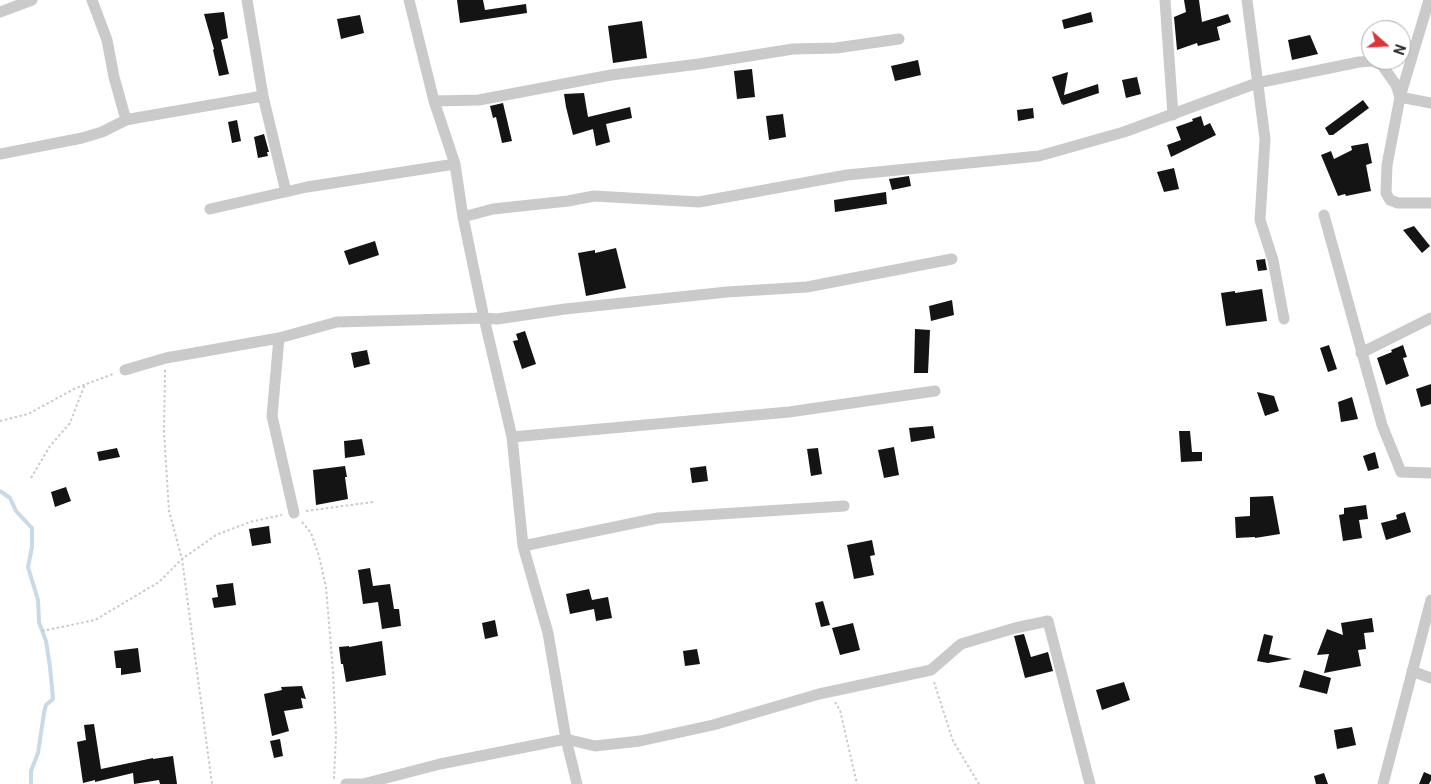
<!DOCTYPE html>
<style>
body{margin:0}
#map{position:relative;width:1431px;height:784px;overflow:hidden;background:#fff;font-family:Roboto,sans-serif}
canvas{display:block}
.north{position:absolute;left:1361px;top:20px;width:50px;height:50px;box-sizing:border-box;background:#fff;border:1px solid #ababab;border-radius:50%;rotate:109deg;font-size:14px;font-weight:700;line-height:20px;text-align:center;color:#2d2d2d}
.north::after{content:'';display:block;margin:auto;width:18px;height:22px;background:#de3437;clip-path:polygon(50% 0,100% 100%,50% 72%,0 100%)}
</style>
<div id="map">
<canvas width="1431" height="784"></canvas>
<div class="north">N</div>
</div>
<script>
const ctx = document.querySelector('canvas').getContext('2d');
ctx.lineJoin = 'round';
function shape(rows) {
  const path = new Path2D();
  for (const r of rows) {
    path.moveTo(r[0], r[1]);
    for (let i = 2; i < r.length; i += 2) path.lineTo(r[i], r[i + 1]);
  }
  return path;
}
function strokePath(path, color, width, dash) {
  ctx.strokeStyle = color;
  ctx.lineWidth = width;
  ctx.lineCap = dash ? 'butt' : 'round';
  ctx.setLineDash(dash || []);
  ctx.stroke(path);
}
function fillPath(path, color) {
  ctx.fillStyle = color;
  ctx.fill(path, 'evenodd');
}
const stream = shape([
 [0,491,10,498,16,511,32,528,32,547,28,567,38,600,39,622,46,641,50,667,53,699,46,705,44,713,38,753,31,771,31,784]
]);
const building = shape([
 [457,0,483,0,485,10,526,4,527,13,460,23],
 [1184,0,1199,0,1202,22,1228,14,1231,22,1217,27,1220,40,1198,46,1197,43,1177,50,1174,17,1186,12],
 [224,12,228,38,221,40,229,74,219,76,213,50,214,49,204,14],
 [1091,12,1093,22,1064,29,1062,20],
 [360,15,364,33,341,39,337,19],
 [642,21,647,58,613,63,608,26],
 [1310,35,1318,54,1292,60,1288,40],
 [918,60,921,75,895,81,891,66],
 [752,69,755,97,737,99,734,71],
 [1068,72,1064,95,1098,84,1099,93,1063,105,1063,103,1062,105,1052,77],
 [1137,77,1141,94,1126,98,1122,80],
 [584,93,588,117,630,107,632,118,606,124,610,142,596,146,593,129,573,135,566,107,564,94],
 [1363,100,1369,108,1333,135,1329,135,1325,128],
 [503,103,512,141,502,143,496,117,493,118,490,106],
 [1033,108,1034,118,1018,121,1017,110],
 [783,114,786,137,769,140,766,116],
 [1201,116,1204,126,1210,123,1216,135,1171,157,1167,145,1181,140,1176,127,1193,121,1192,119],
 [237,120,241,141,232,143,228,122],
 [264,134,269,152,267,152,268,156,258,158,254,137],
 [1368,143,1372,163,1366,165,1371,191,1346,196,1345,194,1338,196,1321,155,1331,151,1334,159,1352,150,1351,146],
 [1174,168,1179,189,1164,192,1157,172],
 [909,176,911,186,892,190,889,179],
 [886,192,887,204,835,212,834,200],
 [1414,226,1430,246,1422,253,1403,230],
 [375,241,379,255,349,265,344,251],
 [616,248,626,288,586,296,578,253,595,250,595,253],
 [1265,259,1267,270,1258,271,1256,260],
 [1262,289,1267,321,1226,326,1221,293,1235,291,1235,293],
 [952,300,954,315,931,321,929,306],
 [915,329,930,330,928,373,914,373],
 [525,331,536,364,522,369,513,341,518,340,516,334],
 [1329,345,1337,369,1328,372,1320,348],
 [1403,345,1407,357,1403,358,1409,376,1386,385,1377,358,1392,352,1391,350],
 [367,350,370,364,354,368,351,353],
 [1431,384,1431,404,1421,407,1416,389],
 [1257,392,1274,396,1279,411,1265,416],
 [1352,397,1358,419,1341,422,1338,402],
 [933,426,935,438,911,442,909,428],
 [1179,431,1190,431,1192,452,1202,452,1202,461,1181,462],
 [362,439,365,455,345,458,344,441],
 [894,447,899,475,884,478,878,450],
 [117,448,120,457,99,461,97,452],
 [818,448,822,474,811,476,807,449],
 [1375,452,1379,468,1368,471,1363,456],
 [345,466,347,477,345,477,348,499,316,505,313,470],
 [706,466,708,481,692,483,690,468],
 [66,487,71,501,55,507,51,492],
 [1273,496,1280,534,1255,538,1255,537,1236,538,1235,517,1250,516,1250,497],
 [1366,505,1368,519,1359,520,1362,538,1343,541,1339,515,1344,514,1344,508],
 [1405,512,1411,532,1386,540,1381,523,1397,519,1396,515],
 [269,526,271,543,252,546,249,529],
 [872,540,875,555,870,556,874,575,854,579,847,545],
 [370,568,373,586,390,584,394,609,399,609,401,626,382,629,378,602,363,604,358,570],
 [233,583,236,605,214,608,212,598,218,597,216,585],
 [589,589,592,600,608,597,612,618,596,621,594,609,570,614,566,594],
 [823,601,830,625,821,627,815,603],
 [1372,618,1374,632,1364,633,1366,649,1358,650,1361,666,1324,673,1329,654,1317,655,1327,629,1343,635,1341,623],
 [495,620,498,636,485,639,482,623],
 [853,623,860,650,840,655,832,628],
 [1024,634,1031,657,1048,652,1053,671,1025,678,1014,636],
 [1264,634,1273,636,1269,654,1292,659,1268,663,1257,661],
 [382,641,386,675,346,682,343,664,341,664,339,647,349,646,349,647],
 [138,648,141,672,121,675,121,668,116,668,114,651],
 [697,649,700,664,685,666,683,651],
 [1304,670,1331,678,1327,694,1299,687],
 [1124,682,1130,700,1102,710,1096,690],
 [302,686,306,699,301,698,303,708,284,711,289,731,272,736,264,694,282,690,281,687],
 [94,724,101,769,153,758,153,759,173,756,177,784,160,784,159,780,134,784,133,773,95,782,95,780,83,783,77,742,86,740,84,725],
 [1352,727,1356,745,1337,749,1334,730],
 [280,739,283,756,274,758,270,741],
 [1424,772,1431,775,1431,780,1429,784,1419,784],
 [1324,773,1328,784,1316,784,1314,776]
]);
const path = shape([
 [165,370,164,432,169,511,182,559,212,784],
 [0,421,28,414,76,388,113,374],
 [31,478,50,446,70,423,85,384],
 [306,511,373,502],
 [302,522,311,533,319,556,326,587,333,671,336,736,334,779],
 [42,631,95,620,159,582,182,559,216,535,250,522,282,515],
 [934,682,953,741,979,784],
 [835,702,840,710,857,784]
]);
const street = shape([
 [92,0,107,40,114,77,126,120],
 [247,0,263,96,286,192],
 [409,0,434,101,455,164,463,217,484,318,512,437,523,546,548,633,566,739,577,784],
 [1165,0,1173,115],
 [1247,0,1265,139,1260,220,1273,260,1284,319],
 [1429,0,1400,97,1387,165,1386,193,1390,200,1398,203,1431,203],
 [0,12,32,0],
 [1400,97,1431,103],
 [434,101,479,100,611,75,699,64,793,49,836,48,899,39],
 [0,154,82,138,102,132,126,120,136,118,263,96],
 [210,209,307,187,455,164],
 [1324,215,1382,425,1401,472,1431,473],
 [463,217,493,209,568,201,594,196,699,202,847,175,1039,156,1124,132,1257,83,1359,62,1372,61,1382,65,1396,85,1400,97],
 [279,338,272,416,294,513],
 [1361,353,1431,318],
 [125,370,166,358,279,338,337,322,484,318,497,319,565,309,727,292,807,287,952,259],
 [512,437,789,412,935,391],
 [523,546,658,518,844,506],
 [1412,671,1431,678],
 [346,784,363,784,440,764,566,739,595,746,640,741,713,725,819,694,931,670,961,644,1015,628,1048,621,1090,784],
 [1383,784,1431,600]
]);
strokePath(stream, '#c7dae9', 4);
fillPath(building, '#141414');
strokePath(path, '#cacaca', 2, [2.5, 2.5]);
strokePath(street, '#cacaca', 11);
</script>
